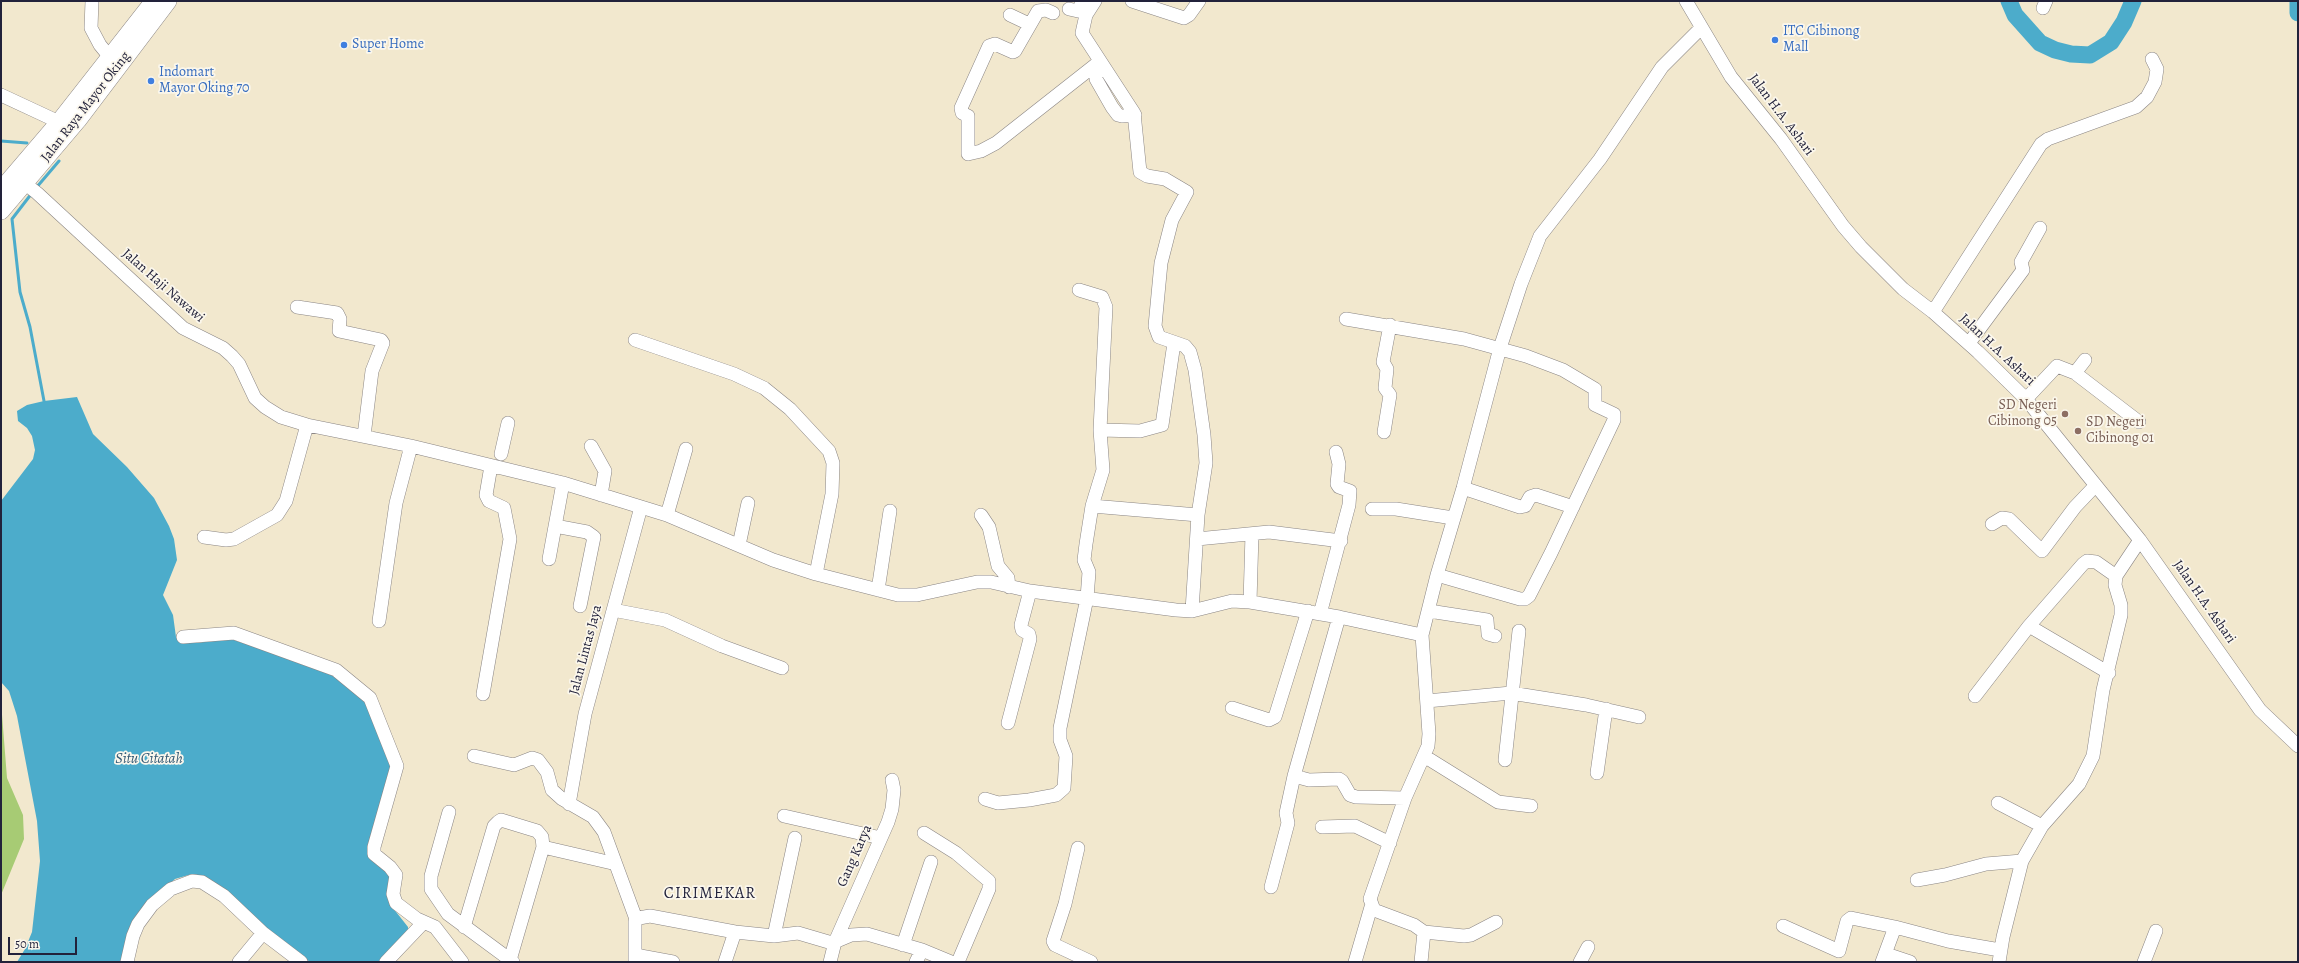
<!DOCTYPE html>
<style>
body{margin:0}
#map{position:relative;width:2299px;height:963px;overflow:hidden;background:#f2e8ce;font-family:Alegreya,serif}
canvas{display:block}
.frame{position:absolute;inset:0;border:2px solid #22223b;pointer-events:none}
.scale{position:absolute;left:8px;top:937px;width:69px;height:18px;box-sizing:border-box;border:2px solid #22223b;border-top:0;padding-left:5px;font-size:12px;line-height:14px;white-space:nowrap;color:#22223b;-webkit-text-stroke:3px #fbf7ec;paint-order:stroke}
</style>
<div id="map">
<canvas width="2299" height="963"></canvas>
<div class="frame"></div>
<div class="scale">50 m</div>
</div>
<script>
const ctx = document.querySelector('canvas').getContext('2d');
ctx.lineJoin = 'round';
function fillPath(path, color) {
  ctx.fillStyle = color;
  ctx.fill(path, 'evenodd');
}
function shape(rows) {
  const path = new Path2D();
  for (const r of rows) {
    path.moveTo(r[0], r[1]);
    for (let i = 2; i < r.length; i += 2) path.lineTo(r[i], r[i + 1]);
  }
  return path;
}
function strokePath(path, color, width, dash) {
  ctx.strokeStyle = color;
  ctx.lineWidth = width;
  ctx.lineCap = dash ? 'butt' : 'round';
  ctx.setLineDash(dash || []);
  ctx.stroke(path);
}
function label(font, color, halo, rows, align = 'center') {
  ctx.font = font + ' Alegreya,serif';
  ctx.lineWidth = 3.5;
  ctx.setLineDash([]);
  ctx.textBaseline = 'middle';
  ctx.strokeStyle = halo;
  ctx.fillStyle = color;
  for (const [text, x, y, turn = 0] of rows) {
    ctx.save();
    ctx.translate(x, y);
    ctx.rotate((+turn || 0) * Math.PI / 180);
    ctx.textAlign = isNaN(turn) ? turn : align;
    if (halo) ctx.strokeText(text, 0, 0);
    ctx.fillText(text, 0, 0);
    ctx.restore();
  }
}
const green = shape([
 [1,702,7,778,23,815,24,839,1,895]
]);
const water = shape([
 [77,397,93,434,127,467,154,498,169,526,174,539,177,560,163,595,173,615,176,637,195,643,231,639,318,667,341,680,369,705,392,763,367,850,369,854,388,872,391,877,393,908,408,927,408,932,382,962,310,962,198,875,192,874,175,879,154,899,125,962,17,962,25,949,32,932,40,861,37,821,17,716,9,691,1,682,1,501,33,459,35,450,32,436,27,428,18,421,17,411,27,405,44,401]
]);
const stream = shape([
 [1,141,27,143],
 [36,188,59,161],
 [32,193,12,219,20,292,30,327,44,401]
]);
const river = shape([
 [2009,1,2015,15,2040,43,2055,50,2071,54,2090,55,2111,42,2124,22,2133,1],
 [2298,1,2298,13]
]);
const minor = shape([
 [92,1,91,28,100,45,109,56],
 [1095,1,1086,15,1082,33,1134,113,1140,172,1147,176,1165,179,1187,192,1172,220,1161,263,1155,326,1159,337,1185,346,1190,352,1195,370,1204,435,1206,463,1198,515,1192,611],
 [1132,1,1184,18,1189,15,1199,1],
 [1686,1,1731,77,1781,139,1843,226,1861,247,1903,289,1933,312,1978,352,2026,399,2140,540,2260,710,2298,746],
 [2043,8,2046,1],
 [1069,9,1078,11,1083,1],
 [1053,13,1046,10,1038,11,1015,51,1013,52,995,44,989,46,961,108,962,113,968,116,968,154,981,151,996,143,1099,62],
 [1010,15,1029,24],
 [1101,64,1096,72,1096,79,1112,107,1118,115,1122,116,1135,115],
 [1,95,59,122],
 [18,178,37,193,183,328,223,348,232,356,239,364,255,398,265,407,281,417,307,425,411,446,563,483,667,515,773,560,816,574,898,595,917,595,977,582,991,582,1030,591,1176,610,1192,611,1232,601,1250,602,1339,617,1422,635],
 [297,307,337,313,340,319,339,331,381,340,383,343,372,371,364,436],
 [1933,312,2041,144,2048,139,2136,107,2147,97,2155,82,2157,69,2152,59],
 [1346,319,1464,339,1526,356,1563,370,1595,389,1595,405,1614,414,1614,420,1551,553,1529,596,1525,599,1520,599,1437,575],
 [635,340,734,374,764,388,790,409,829,451,833,463,832,494,816,574],
 [1969,343,2023,270,2021,262,2040,228],
 [2075,373,2139,422],
 [2026,399,2057,366,2075,373,2085,360],
 [1100,430,1140,431,1162,425,1174,343],
 [1384,432,1390,395,1385,388,1387,369,1383,362,1390,325],
 [591,446,605,471,601,495],
 [501,454,508,423],
 [1463,488,1520,507,1525,506,1530,497,1536,495,1573,507],
 [1092,506,1198,515],
 [1372,509,1396,509,1453,518],
 [667,515,686,449],
 [981,515,989,527,998,566,1008,578,1009,587],
 [1992,524,2002,518,2009,519,2042,551,2075,507,2095,486],
 [555,526,587,532,594,537,580,606],
 [204,537,226,540,234,539,277,515,286,501,307,425],
 [1197,539,1269,532,1341,541],
 [739,545,748,503],
 [549,559,563,483],
 [878,590,890,511],
 [1250,602,1252,534],
 [613,610,665,620,722,646,782,668],
 [1429,611,1487,620,1488,634,1495,636],
 [1320,614,1349,505,1350,491,1339,487,1337,484,1339,464,1336,452],
 [379,621,396,503,411,446],
 [2029,626,2109,673],
 [183,637,234,633,336,670,370,698,397,766,374,847,374,854,390,867,396,875,393,894,396,903,417,919,435,927,462,962],
 [483,694,510,539,504,508,489,501,486,495,491,466],
 [1975,696,2029,626,2083,564,2087,561,2096,562,2116,576],
 [1427,701,1511,693,1586,705,1639,717],
 [1232,708,1269,720,1275,717,1308,611],
 [1008,723,1030,639,1029,634,1022,630,1021,625,1030,591],
 [474,756,514,765,532,758,538,760,547,772,552,790,562,799,593,817,604,832,636,919],
 [1424,756,1498,802,1531,806],
 [1505,760,1519,631],
 [1597,773,1606,709],
 [1294,776,1309,780,1339,779,1342,781,1350,795,1356,797,1405,798],
 [985,799,998,803,1029,800,1056,795,1064,788,1066,756,1060,740,1060,728,1087,598,1089,572,1084,560,1086,544,1092,506,1103,470,1100,430,1106,307,1102,297,1079,290],
 [1998,803,2042,826],
 [569,804,585,714,641,507],
 [449,812,431,876,431,889,448,914,513,962],
 [784,816,881,838],
 [1322,827,1355,826,1390,843],
 [924,833,956,853,989,881,989,889,958,962],
 [1078,848,1065,904,1053,941,1055,945,1091,962],
 [1917,880,1945,875,1986,864,2022,861],
 [1271,887,1288,823,1286,813,1294,776,1339,617],
 [1783,926,1839,951,1847,921,1851,918,1895,927,1948,941,2000,950],
 [464,927,494,826,498,822,501,820,537,831,542,837,543,847,612,863],
 [1424,932,1464,936,1471,935,1496,922],
 [774,936,795,838],
 [903,945,931,862],
 [1886,954,1910,962],
 [635,955,673,962],
 [510,960,543,847],
 [127,962,133,936,138,924,152,905,171,889,192,881,202,882,224,896,263,933,301,962],
 [239,962,263,933],
 [386,962,424,922],
 [635,962,635,921,639,918,650,916,735,932,774,936,798,933,832,943,851,935,867,934,922,950,951,962],
 [725,962,735,932],
 [830,962,835,942,888,822,892,809,894,790,892,780],
 [916,962,922,950],
 [1355,962,1371,907],
 [1421,962,1424,932,1414,925,1374,910,1370,899,1405,798,1428,746,1429,734,1422,635,1437,575,1463,488,1500,348,1521,284,1540,236,1600,159,1662,67,1701,28],
 [1580,962,1588,947],
 [1882,962,1895,927],
 [1999,962,2003,937,2022,861,2042,826,2079,784,2093,756,2103,690,2121,615,2121,605,2115,585,2116,576,2140,540],
 [2144,962,2156,931]
]);
const major = shape([
 [1,190,59,122,153,2],
 [1,211,78,120,168,1]
]);
const markers = [
 [1775,40,4,"#3f7fe0"],
 [344,45,4,"#3f7fe0"],
 [151,81,4,"#3f7fe0"],
 [2065,414,4,"#8d6e63"],
 [2078,431,4,"#8d6e63"]
];
const shopNames = [
 ["ITC Cibinong",1783,32],
 ["Mall",1783,48],
 ["Super Home",352,45],
 ["Indomart",159,73],
 ["Mayor Oking 70",159,89]
];
const streetNames = [
 ["Jalan Raya Mayor Oking",86,107,-52],
 ["Jalan H.A. Ashari",1781,115,53],
 ["Jalan Haji Nawawi",163,286,41],
 ["Jalan H.A. Ashari",1997,350,43],
 ["Jalan H.A. Ashari",2204,602,55],
 ["Jalan Lintas Jaya",586,650,-75],
 ["Gang Karya",855,856,-66]
];
const educationNames = [
 ["SD Negeri",2057,406],
 ["Cibinong 05",2057,422],
 ["SD Negeri",2086,423,"left"],
 ["Cibinong 01",2086,439,"left"]
];
const waterNames = [
 ["Situ Citatah",149,759]
];
const quarterNames = [
 ["CIRIMEKAR",710,894]
];
fillPath(green, '#a7cb74');
fillPath(water, '#4caccb');
strokePath(stream, '#4caccb', 3);
strokePath(river, '#4caccb', 17);
strokePath(minor, '#8a8584', 14);
strokePath(major, '#8a8584', 18);
strokePath(minor, '#fff', 13);
strokePath(major, '#fff', 17);
for (const [x, y, r, color] of markers) {
  const dot = new Path2D();
  dot.arc(x, y, r, 0, 2 * Math.PI);
  ctx.fillStyle = color;
  ctx.fill(dot);
  strokePath(dot, '#fbf7ec', 1.5);
}
label('14px', '#366cbe', '#fbf7ec', shopNames, 'left');
label('14px', '#22223b', '#fbf7ec', streetNames);
label('14px', '#785e54', '#fbf7ec', educationNames, 'right');
label('italic 15px', '#335975', '#fbf7ec', waterNames);
ctx.letterSpacing = '1px';
label('16px', '#22223b', '#fbf7ec', quarterNames);
ctx.letterSpacing = '0px';
</script>
